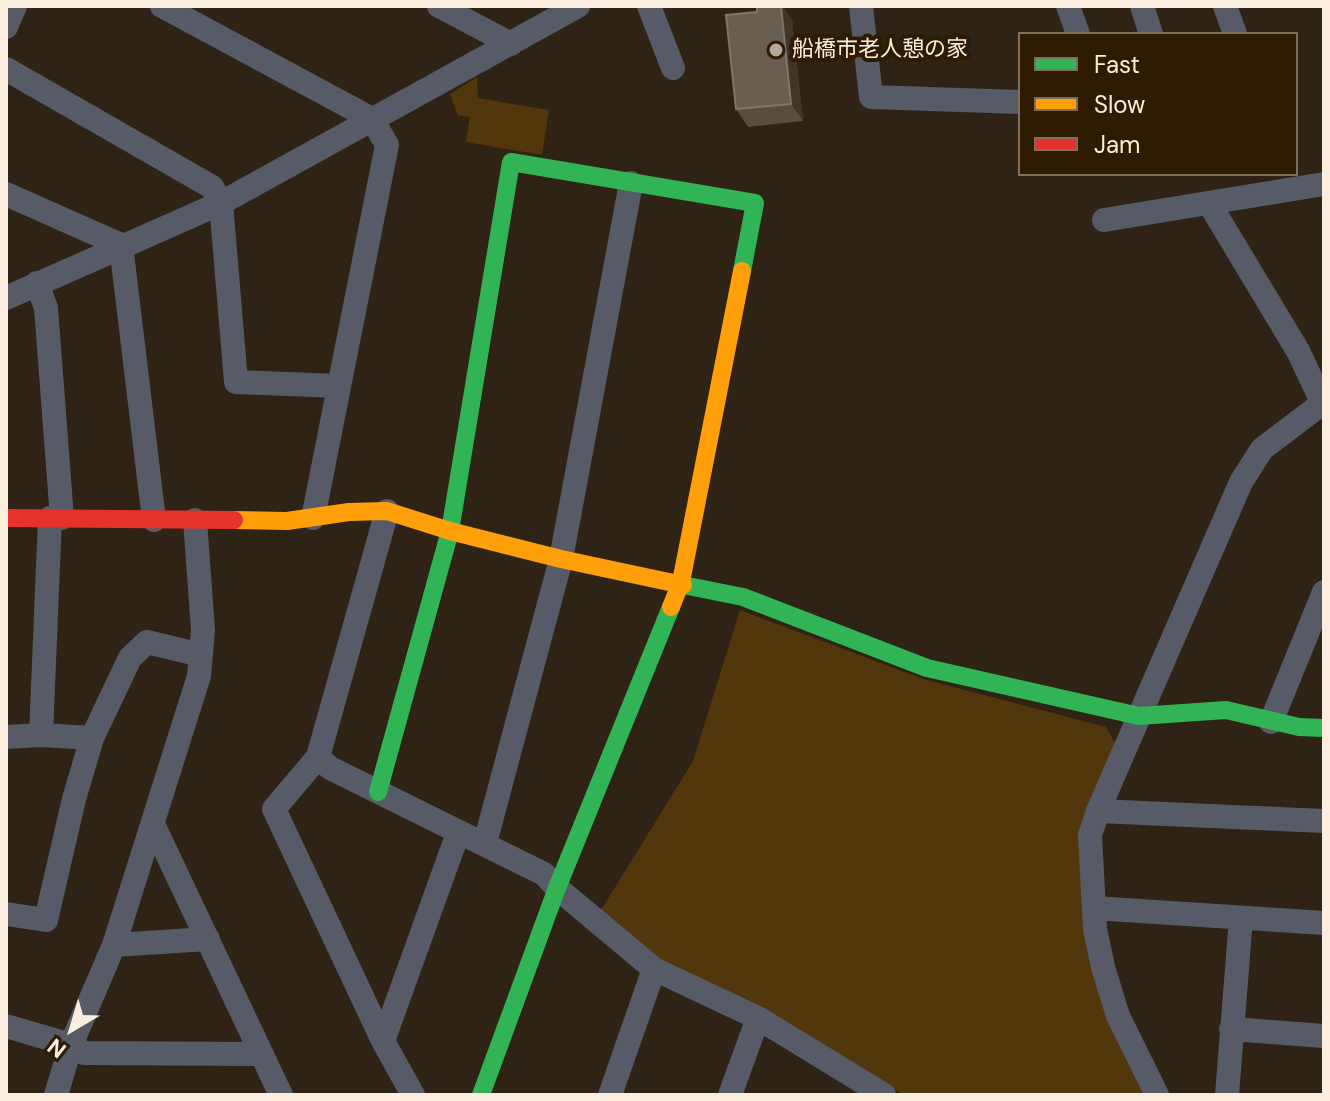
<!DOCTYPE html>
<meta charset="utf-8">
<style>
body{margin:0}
#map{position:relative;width:1330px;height:1101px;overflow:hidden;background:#2e2314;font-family:"DM Sans",sans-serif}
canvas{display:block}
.frame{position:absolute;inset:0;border:8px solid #fbeedf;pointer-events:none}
.legend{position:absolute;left:1018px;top:32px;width:280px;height:144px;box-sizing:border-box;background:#2e1b01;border:2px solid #806f5a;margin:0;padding:10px 14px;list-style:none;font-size:24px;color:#fbeedf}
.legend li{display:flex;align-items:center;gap:16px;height:40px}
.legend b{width:40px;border:2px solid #806f5a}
.north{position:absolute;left:32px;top:989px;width:80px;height:80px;-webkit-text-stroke:6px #2e1b01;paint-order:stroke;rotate:218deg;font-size:22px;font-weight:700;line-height:32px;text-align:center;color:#fbeedf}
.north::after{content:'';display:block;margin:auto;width:28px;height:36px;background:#fbeedf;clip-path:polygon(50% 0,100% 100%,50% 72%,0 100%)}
</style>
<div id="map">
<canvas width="1330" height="1101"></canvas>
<div class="frame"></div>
<ul class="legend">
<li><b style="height:10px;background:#30b455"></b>Fast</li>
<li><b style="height:10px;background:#ff9f0a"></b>Slow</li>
<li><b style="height:10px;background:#e5322d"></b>Jam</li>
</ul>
<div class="north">N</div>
</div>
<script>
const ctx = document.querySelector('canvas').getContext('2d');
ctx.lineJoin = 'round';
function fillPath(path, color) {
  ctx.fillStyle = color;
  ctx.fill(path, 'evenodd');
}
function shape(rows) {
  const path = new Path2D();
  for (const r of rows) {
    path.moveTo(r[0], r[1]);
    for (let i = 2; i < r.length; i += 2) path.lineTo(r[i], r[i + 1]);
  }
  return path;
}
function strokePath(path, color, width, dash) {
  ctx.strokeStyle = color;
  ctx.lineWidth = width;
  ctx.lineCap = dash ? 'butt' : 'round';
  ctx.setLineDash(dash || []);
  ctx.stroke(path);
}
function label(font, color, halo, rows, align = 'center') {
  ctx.font = font + ' "DM Sans","Noto Sans JP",sans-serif';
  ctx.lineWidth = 8;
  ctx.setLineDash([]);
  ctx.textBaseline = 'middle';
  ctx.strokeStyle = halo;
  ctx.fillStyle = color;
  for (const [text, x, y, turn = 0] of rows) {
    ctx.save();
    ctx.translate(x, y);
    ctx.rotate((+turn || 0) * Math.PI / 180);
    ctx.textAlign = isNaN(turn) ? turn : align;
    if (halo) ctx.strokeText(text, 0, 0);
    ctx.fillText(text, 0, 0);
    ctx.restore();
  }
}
const green = shape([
 [477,77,478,98,549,110,542,155,466,142,470,117,458,115,450,94],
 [740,610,923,679,1106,727,1117,747,1079,840,1146,1095,904,1095,763,1007,658,960,601,910,693,761]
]);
const street = shape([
 [162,6,372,119,387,145,313,518],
 [439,6,511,44],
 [649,6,673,68],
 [861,6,871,97,1020,102],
 [1068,6,1078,34],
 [1142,6,1151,34],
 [1225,6,1235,34],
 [6,27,15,6],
 [6,69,212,187,221,203,236,382,339,386],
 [6,194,121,245,154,520],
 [1209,203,1298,351,1322,402],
 [1104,220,1324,184],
 [37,283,46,308,62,518],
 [6,298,221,203,578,6],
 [387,511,318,757,274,809,383,1041,413,1095],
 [1271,722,1324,592],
 [41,735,50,518],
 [6,737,41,735,92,738],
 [318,757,330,768,544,874,557,888,654,969,758,1018,884,1095],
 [1098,811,1324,821],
 [153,824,281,1095],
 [485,843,561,559,631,183],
 [1094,908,1324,923],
 [6,914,46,920,74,799,92,738,130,658,147,642,201,655],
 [114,945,208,939],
 [6,1026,71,1045,84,1053,260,1054],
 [1231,1029,1324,1036],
 [383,1041,458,833],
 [56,1095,71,1045,114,945,199,676,203,630,195,520],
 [610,1095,654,969],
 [730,1095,758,1018],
 [1157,1095,1118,1016,1103,967,1095,929,1090,835,1098,811,1241,482,1262,449,1324,402],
 [1227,1095,1241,918]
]);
const fast = shape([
 [683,585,743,597,927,668,1139,716,1226,710,1299,727,1324,728],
 [378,792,450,531,511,162,755,203,742,271],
 [481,1095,557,888,671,607]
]);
const slow = shape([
 [234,520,287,521,349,512,387,511,450,531,561,559,683,585],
 [671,607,681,582,742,271]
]);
const jam = shape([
 [6,518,234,520]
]);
const wall = shape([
 [792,19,803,121,748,127,736,109]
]);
const shadedWall = shape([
 [781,6,783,6,792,19,803,121,791,104]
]);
const building = shape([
 [757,6,781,6,791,104,736,109,726,15,757,12,757,6]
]);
const markers = [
 [776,50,8,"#b3a798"]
];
const poiNames = [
 ["船橋市老人憩の家",792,50]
];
fillPath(green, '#52360c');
strokePath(street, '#575b67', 24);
strokePath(fast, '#30b455', 18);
strokePath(slow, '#ff9f0a', 18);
strokePath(jam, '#e5322d', 18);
fillPath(wall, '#574d41');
fillPath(shadedWall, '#3f3528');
fillPath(building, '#695e52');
strokePath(building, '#807568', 2);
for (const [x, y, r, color] of markers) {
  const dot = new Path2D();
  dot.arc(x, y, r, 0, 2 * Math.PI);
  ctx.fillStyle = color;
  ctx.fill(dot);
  strokePath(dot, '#2e1b01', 3);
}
label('22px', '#fbeedf', '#2e1b01', poiNames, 'left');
</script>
